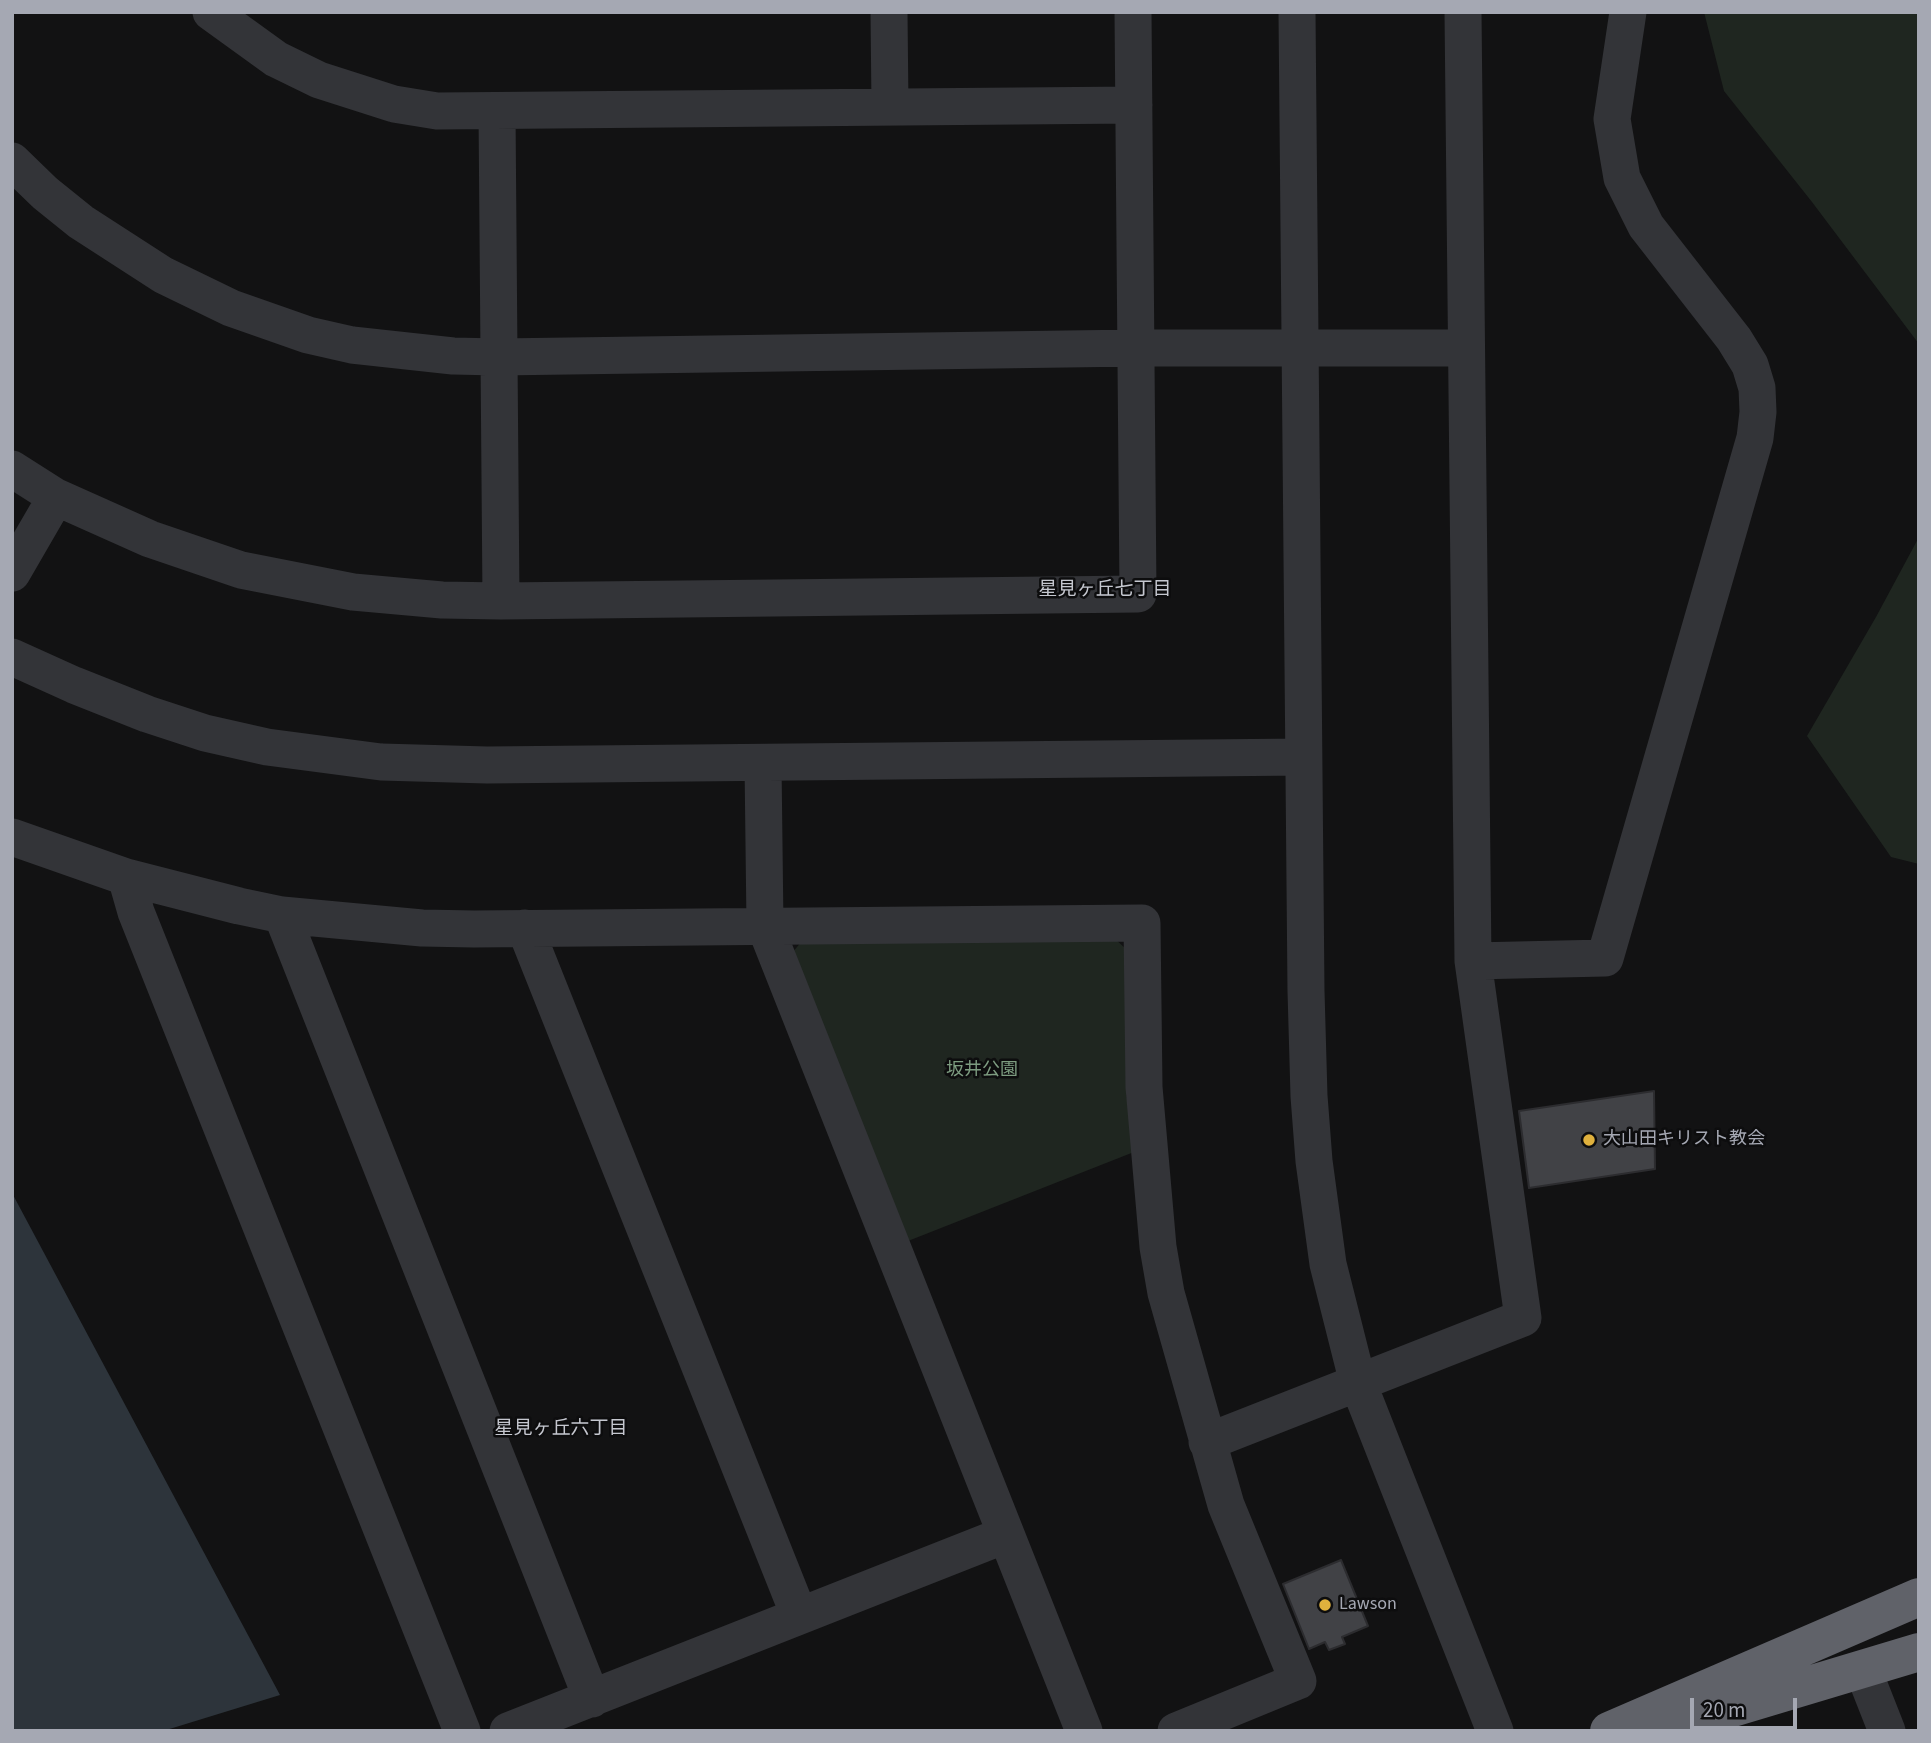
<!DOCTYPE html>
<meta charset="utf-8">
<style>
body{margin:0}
#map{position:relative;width:1931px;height:1743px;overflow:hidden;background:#121213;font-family:"Source Sans 3",sans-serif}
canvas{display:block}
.frame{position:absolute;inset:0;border:14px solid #a5a8b3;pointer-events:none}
.scale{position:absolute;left:1690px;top:1698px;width:107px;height:32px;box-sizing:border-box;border:4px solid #a5a8b3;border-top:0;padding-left:9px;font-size:21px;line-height:24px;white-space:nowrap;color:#a5a8b3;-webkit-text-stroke:5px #0d0d0e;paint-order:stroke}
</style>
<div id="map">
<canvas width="1931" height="1743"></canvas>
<div class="frame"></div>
<div class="scale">20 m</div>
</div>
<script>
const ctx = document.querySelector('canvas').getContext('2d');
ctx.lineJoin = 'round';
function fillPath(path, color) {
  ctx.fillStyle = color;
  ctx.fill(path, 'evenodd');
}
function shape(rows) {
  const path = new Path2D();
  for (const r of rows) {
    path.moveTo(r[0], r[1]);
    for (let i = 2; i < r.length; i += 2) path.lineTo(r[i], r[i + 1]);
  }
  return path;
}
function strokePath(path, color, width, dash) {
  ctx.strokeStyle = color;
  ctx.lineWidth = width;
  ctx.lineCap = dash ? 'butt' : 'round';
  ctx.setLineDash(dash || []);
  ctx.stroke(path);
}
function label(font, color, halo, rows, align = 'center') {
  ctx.font = font + ' "Source Sans 3","Noto Sans JP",sans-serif';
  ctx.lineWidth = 5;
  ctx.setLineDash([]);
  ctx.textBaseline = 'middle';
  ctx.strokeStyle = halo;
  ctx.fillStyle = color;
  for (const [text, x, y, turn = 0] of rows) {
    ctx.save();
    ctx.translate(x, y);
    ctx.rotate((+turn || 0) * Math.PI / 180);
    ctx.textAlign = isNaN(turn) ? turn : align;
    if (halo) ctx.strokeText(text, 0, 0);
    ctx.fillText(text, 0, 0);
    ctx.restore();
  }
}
const green = shape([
 [1704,12,1919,12,1919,344,1812,202,1724,91],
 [1919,537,1919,864,1891,857,1807,736,1876,617],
 [1114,938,1126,949,1126,1092,1134,1152,908,1241,792,953,802,941]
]);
const water = shape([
 [12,1193,280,1695,163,1731,12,1731]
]);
const building = shape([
 [1654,1091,1655,1169,1529,1188,1519,1111,1654,1091],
 [1341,1560,1368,1626,1342,1637,1345,1644,1329,1650,1325,1642,1309,1649,1283,1584,1341,1560]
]);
const minor = shape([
 [211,12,276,59,319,80,394,104,437,111,1134,105],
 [889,12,890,107],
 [1297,12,1306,991,1309,1096,1314,1161,1328,1264,1358,1383,1495,1731],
 [497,111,501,601],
 [12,161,45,193,81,222,163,275,231,308,308,335,352,345,453,356,498,357,1137,348,1466,348],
 [12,469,56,497,150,539,241,570,353,592,442,600,501,601,1138,594,1133,12],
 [12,573,56,497],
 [12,657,74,685,147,714,205,733,267,747,381,762,487,765,1303,757],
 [763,763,765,926,1084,1731],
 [12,837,126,877,239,906,282,915,422,928,474,929,1142,923,1144,1087,1158,1247,1166,1293,1226,1505,1298,1681,1176,1731],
 [126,877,136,912,462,1731],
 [282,915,592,1699],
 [525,928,799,1615],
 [1473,961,1605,958,1755,438,1758,412,1757,388,1750,365,1734,339,1646,226,1622,178,1612,119,1628,12],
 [1207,1442,1523,1318,1473,961,1463,12],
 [1863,1670,1887,1731],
 [508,1731,1005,1535]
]);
const highway = shape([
 [1666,1728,1919,1652],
 [1609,1731,1919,1597]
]);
const markers = [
 [1589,1140,7,"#e0b13d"],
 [1325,1605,7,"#e0b13d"]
];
const parkNames = [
 ["坂井公園",982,1071]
];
const poiNames = [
 ["大山田キリスト教会",1603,1140],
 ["Lawson",1339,1605]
];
const neighbourhoodNames = [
 ["星見ヶ丘七丁目",1105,591],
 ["星見ヶ丘六丁目",561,1430]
];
fillPath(green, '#1f2620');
fillPath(water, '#2d343b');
fillPath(building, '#414246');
strokePath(building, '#2c2c2f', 2);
strokePath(minor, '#333438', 37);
strokePath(highway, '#606269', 38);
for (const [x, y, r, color] of markers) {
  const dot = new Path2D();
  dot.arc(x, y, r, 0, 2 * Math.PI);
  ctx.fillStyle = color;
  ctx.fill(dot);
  strokePath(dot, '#0d0d0e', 2.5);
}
label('18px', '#7d9c80', '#0d0d0e', parkNames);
label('18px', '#a5a8b3', '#0d0d0e', poiNames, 'left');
label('19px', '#c5c7cf', '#0d0d0e', neighbourhoodNames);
</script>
